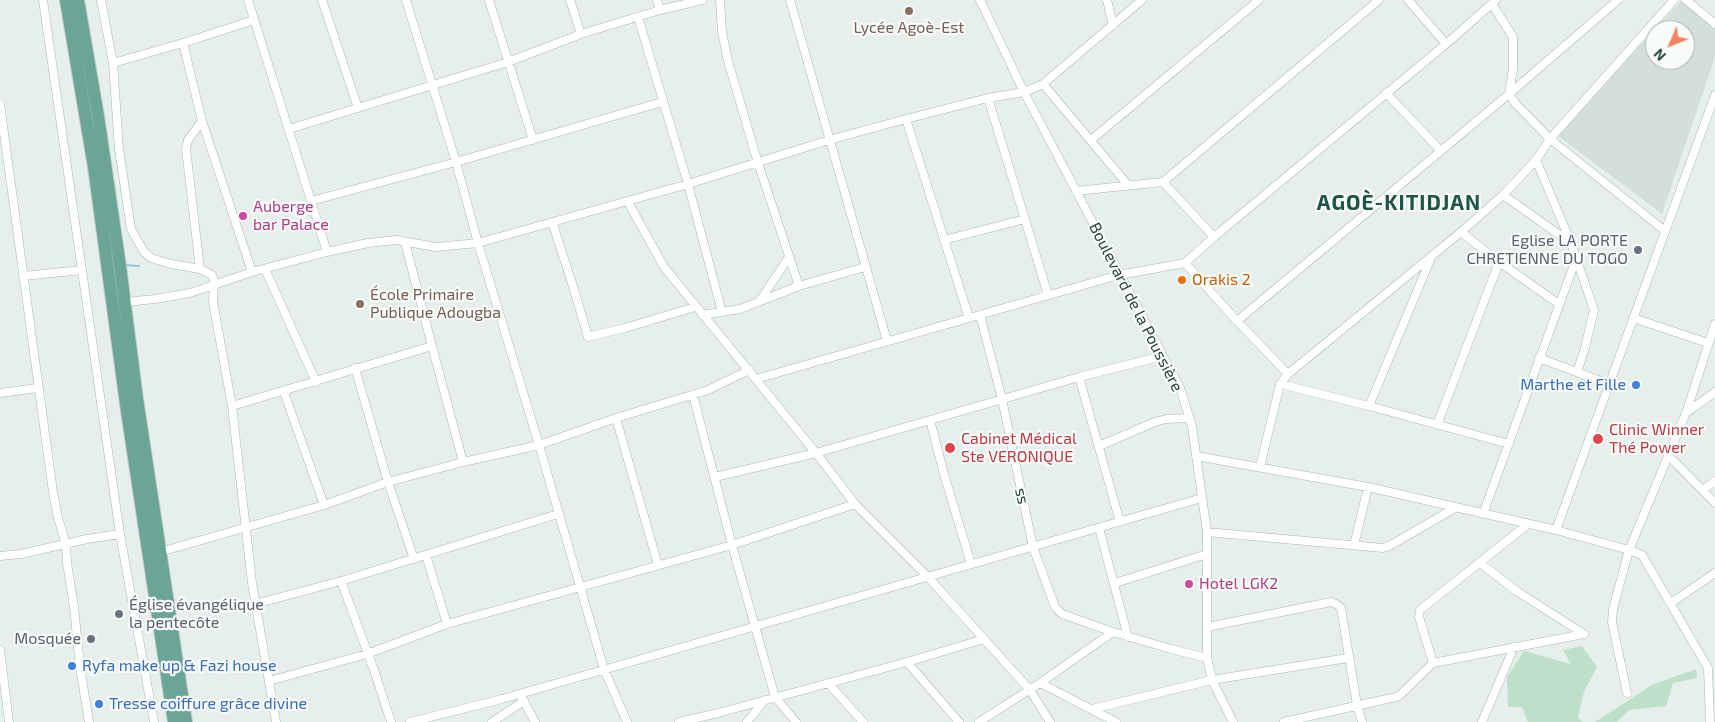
<!DOCTYPE html>
<meta charset="utf-8">
<style>
body{margin:0}
#map{position:relative;width:1715px;height:722px;overflow:hidden;background:#e6efeb;font-family:"Exo 2",sans-serif}
canvas{display:block}
.north{position:absolute;left:1645px;top:20px;width:50px;height:50px;box-sizing:border-box;background:#f7fbf9;border:1px solid #a3b1ad;border-radius:50%;rotate:226deg;font-size:14px;font-weight:700;line-height:20px;text-align:center;color:#24423a}
.north::after{content:'';display:block;margin:auto;width:18px;height:22px;background:#f4845f;clip-path:polygon(50% 0,100% 100%,50% 72%,0 100%)}
</style>
<div id="map">
<canvas width="1715" height="722"></canvas>
<div class="north">N</div>
</div>
<script>
const ctx = document.querySelector('canvas').getContext('2d');
ctx.lineJoin = 'round';
function fillPath(path, color) {
  ctx.fillStyle = color;
  ctx.fill(path, 'evenodd');
}
function shape(rows) {
  const path = new Path2D();
  for (const r of rows) {
    path.moveTo(r[0], r[1]);
    for (let i = 2; i < r.length; i += 2) path.lineTo(r[i], r[i + 1]);
  }
  return path;
}
function strokePath(path, color, width, dash) {
  ctx.strokeStyle = color;
  ctx.lineWidth = width;
  ctx.lineCap = dash ? 'butt' : 'round';
  ctx.setLineDash(dash || []);
  ctx.stroke(path);
}
function label(font, color, halo, rows, align = 'center') {
  ctx.font = font + ' "Exo 2",sans-serif';
  ctx.lineWidth = 4.5;
  ctx.setLineDash([]);
  ctx.textBaseline = 'middle';
  ctx.strokeStyle = halo;
  ctx.fillStyle = color;
  for (const [text, x, y, turn = 0] of rows) {
    ctx.save();
    ctx.translate(x, y);
    ctx.rotate((+turn || 0) * Math.PI / 180);
    ctx.textAlign = isNaN(turn) ? turn : align;
    if (halo) ctx.strokeText(text, 0, 0);
    ctx.fillText(text, 0, 0);
    ctx.restore();
  }
}
const built = shape([
 [1682,0,1715,29,1715,57,1662,214,1557,135],
 [1655,30,1685,30,1685,60,1655,60]
]);
const green = shape([
 [1582,646,1597,667,1584,692,1578,717,1582,722,1528,722,1522,707,1508,707,1507,677,1524,651,1571,664,1563,650],
 [1696,669,1697,678,1673,683,1666,706,1629,710,1617,722,1595,722,1652,685]
]);
const stream = shape([
 [124,265,139,266]
]);
const minor = shape([
 [43,0,120,534,154,722],
 [101,0,113,63,119,149,131,229,144,252,151,258,171,264,200,269,212,275,214,280,213,302,232,406,252,583,276,722],
 [248,0,327,252],
 [322,0,358,108],
 [406,0,456,162,478,243,539,445,604,669,627,722],
 [489,0,533,140],
 [570,0,581,34],
 [657,0,660,10],
 [720,0,722,32,728,61,758,163,799,286],
 [790,0,887,341],
 [980,0,1024,92,1180,388,1192,426,1207,532,1207,658,1212,680,1233,722],
 [1107,0,1113,25],
 [1408,0,1446,44],
 [1686,0,1715,24],
 [1492,4,1513,37,1513,69,1509,94,1515,103,1550,139,1665,231],
 [638,17,688,184,722,312],
 [183,43,202,121,252,272],
 [113,63,183,43,254,20],
 [1043,84,1128,185],
 [1386,93,1440,150],
 [988,98,1048,295],
 [0,104,53,492,58,518,66,544,67,563,74,607,80,667,89,722],
 [906,119,969,318],
 [289,129,508,62,581,34,660,10,702,0],
 [1091,140,1259,0],
 [1536,160,1571,243,1594,310,1585,348,1577,372],
 [1163,182,1379,0],
 [1076,191,1163,182,1214,237],
 [1503,195,1571,243],
 [311,201,456,162,662,102],
 [628,202,664,267,816,453,855,504,928,577,1030,690,1050,722],
 [552,222,572,283,588,337,625,328,695,307],
 [1461,232,1499,262,1559,304],
 [944,240,1025,219],
 [405,242,432,346,463,462],
 [1185,263,1237,321,1288,374],
 [200,269,186,149,188,140,202,121],
 [265,269,316,382],
 [23,276,82,270],
 [761,299,789,257],
 [125,302,155,299,190,293,252,272,327,252,368,243,396,240,436,247,478,243,688,184,829,140,906,119,988,98,1024,92,1043,84,1142,0],
 [702,315,740,309,799,286,865,267],
 [980,315,1002,399,1033,547,1055,607,1062,614,1113,632,1171,649,1207,658],
 [1633,318,1708,343],
 [1237,321,1509,94,1618,0],
 [1539,358,1609,384],
 [355,368,388,482,414,559],
 [1079,377,1120,522],
 [756,379,1119,275,1185,263,1214,237,1446,44,1496,0],
 [1280,384,1369,406,1509,444],
 [284,392,324,505],
 [0,393,38,388],
 [693,395,732,545,775,697,796,722],
 [232,406,432,346],
 [1369,406,1431,258],
 [1686,413,1715,392],
 [616,418,658,565],
 [930,420,944,474,971,564],
 [1437,425,1499,262],
 [1099,446,1155,422,1166,419,1189,418],
 [1668,455,1715,503],
 [1196,456,1368,487,1556,530,1629,550,1686,413,1715,324],
 [1260,467,1280,384,1288,374,1461,232,1503,195,1536,160,1550,139,1674,0],
 [715,477,816,453,1079,377,1163,356],
 [1703,490,1715,481],
 [1483,514,1576,259],
 [1099,528,1128,637],
 [1556,530,1715,95],
 [1207,532,1383,548,1391,545,1455,508],
 [1354,545,1368,487],
 [160,552,324,505,388,482,463,462,539,445,616,418,708,390,749,370],
 [426,555,447,624],
 [0,556,21,554,87,539,120,534],
 [1480,563,1518,592,1584,634],
 [341,581,374,670,391,722],
 [1115,583,1207,554],
 [1671,603,1715,573],
 [255,604,341,581,558,514],
 [1207,627,1331,602,1336,604,1341,608,1357,705,1362,722],
 [0,650,9,722],
 [907,662,959,722],
 [1433,663,1419,617,1420,610,1528,524],
 [269,681,367,654,447,624,732,545,855,504],
 [828,683,863,722],
 [1040,683,1116,722],
 [1627,693,1612,622,1613,609,1629,550,1642,555,1708,668,1710,722],
 [522,698,535,722],
 [1092,709,1212,680,1348,658],
 [410,722,502,699,1202,498],
 [492,722,524,701],
 [679,722,718,713,907,662,984,639],
 [747,722,765,700],
 [979,722,1040,683,1113,632],
 [1284,722,1396,697,1400,695,1433,663,1584,634],
 [1482,722,1514,647]
]);
const primary = shape([
 [66,0,94,167,127,411,174,722],
 [78,0,98,116,120,266,137,399,186,722]
]);
const markers = [
 [909,11,5,"#8d6e63"],
 [243,216,5,"#d1479c"],
 [1638,250,5,"#6b7280"],
 [1182,280,5,"#e8710a"],
 [360,304,5,"#8d6e63"],
 [1636,385,5,"#3f7fe0"],
 [1598,439,6,"#e0444e"],
 [950,448,6,"#e0444e"],
 [1189,584,5,"#d1479c"],
 [119,614,5,"#6b7280"],
 [91,639,5,"#6b7280"],
 [72,666,5,"#3f7fe0"],
 [99,704,5,"#3f7fe0"]
];
const educationNames = [
 ["Lycée Agoè-Est",909,28],
 ["École Primaire",370,295,"left"],
 ["Publique Adougba",370,313,"left"]
];
const hotelNames = [
 ["Auberge",253,207],
 ["bar Palace",253,225],
 ["Hotel LGK2",1199,584]
];
const worshipNames = [
 ["Eglise LA PORTE",1628,241],
 ["CHRETIENNE DU TOGO",1628,259],
 ["Église évangélique",129,605,"left"],
 ["la pentecôte",129,623,"left"],
 ["Mosquée",81,639]
];
const foodNames = [
 ["Orakis 2",1192,280]
];
const streetNames = [
 ["Boulevard de la Poussière",1136,307,63],
 ["ss",1022,496,78]
];
const shopNames = [
 ["Marthe et Fille",1626,385,"right"],
 ["Ryfa make up & Fazi house",82,666],
 ["Tresse coiffure grâce divine",109,704]
];
const healthNames = [
 ["Clinic Winner",1609,430],
 ["Thé Power",1609,448],
 ["Cabinet Médical",961,439],
 ["Ste VERONIQUE",961,457]
];
const districtNames = [
 ["AGOÈ-KITIDJAN",1399,203]
];
fillPath(built, '#d4dfda');
fillPath(green, '#bfe0c8');
strokePath(stream, '#8ec9d4', 2);
strokePath(minor, '#a8b8b2', 9);
strokePath(primary, '#c2cac8', 14);
strokePath(minor, '#fff', 8);
strokePath(primary, '#6aa596', 12);
for (const [x, y, r, color] of markers) {
  const dot = new Path2D();
  dot.arc(x, y, r, 0, 2 * Math.PI);
  ctx.fillStyle = color;
  ctx.fill(dot);
  strokePath(dot, '#f7fbf9', 2);
}
label('16px', '#785e54', '#f7fbf9', educationNames);
label('16px', '#b23c85', '#f7fbf9', hotelNames, 'left');
label('16px', '#5b616d', '#f7fbf9', worshipNames, 'right');
label('16px', '#c56008', '#f7fbf9', foodNames, 'left');
label('16px', '#24423a', '#f7fbf9', streetNames);
label('16px', '#366cbe', '#f7fbf9', shopNames, 'left');
label('16px', '#be3a42', '#f7fbf9', healthNames, 'left');
ctx.letterSpacing = '1px';
label('bold 21px', '#1f5548', '#f7fbf9', districtNames);
ctx.letterSpacing = '0px';
</script>
